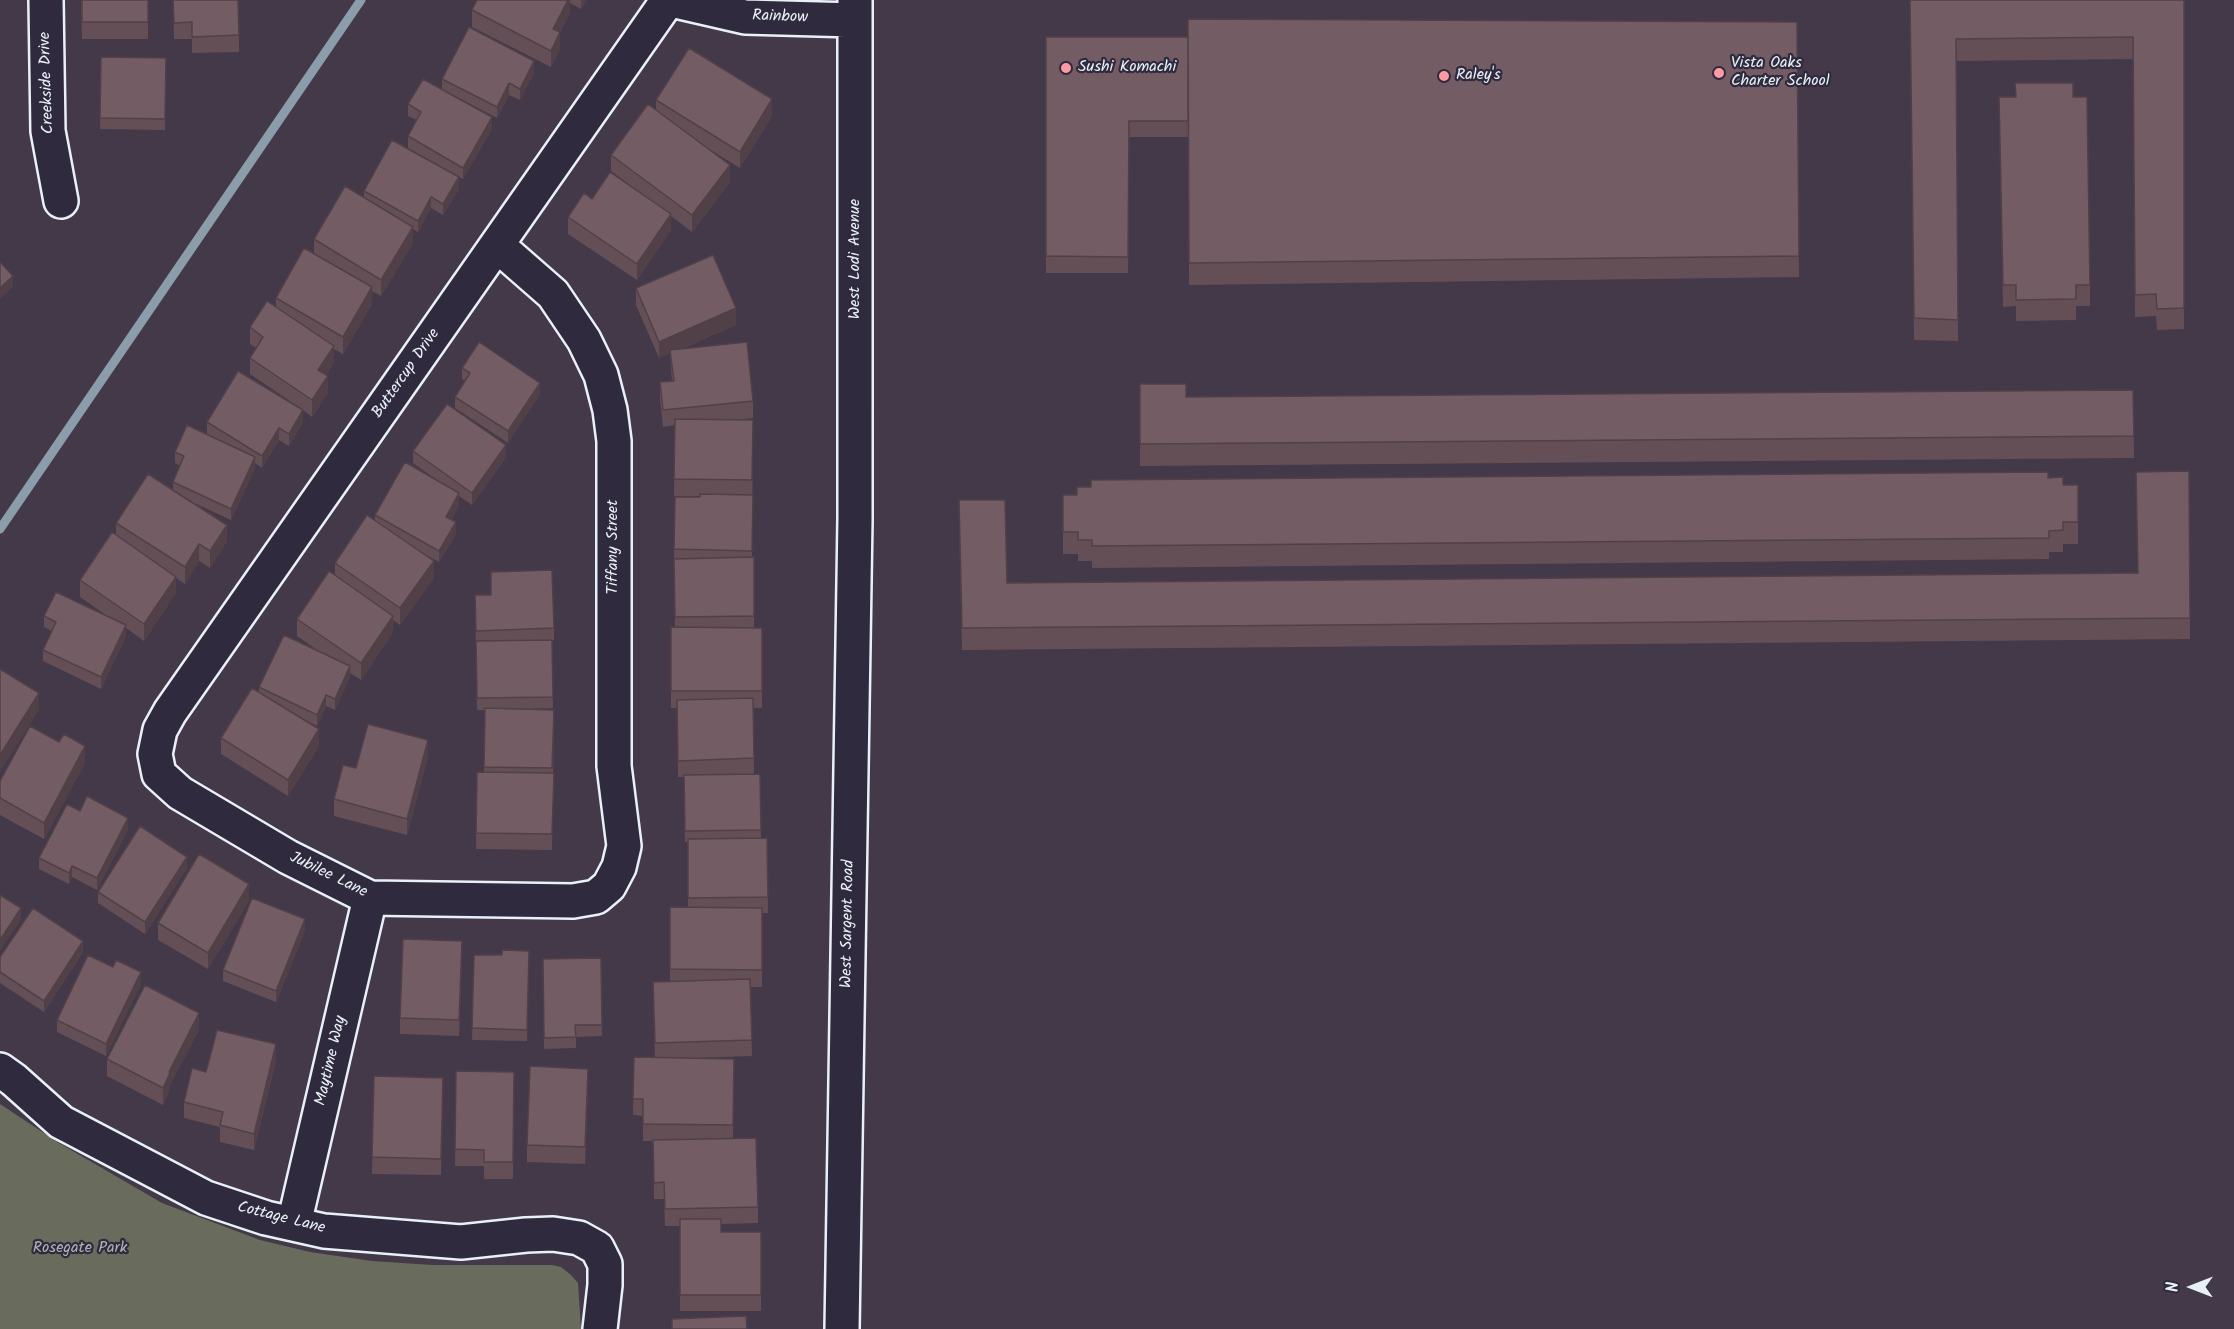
<!DOCTYPE html>
<style>
body{margin:0}
#map{position:relative;width:2234px;height:1329px;overflow:hidden;background:#443949;font-family:Kalam,sans-serif}
canvas{display:block}
.north{position:absolute;left:2162px;top:1257px;width:60px;height:60px;-webkit-text-stroke:4px #2f2a3d;paint-order:stroke;rotate:270deg;font-size:16px;font-weight:700;line-height:24px;text-align:center;color:#e8f1f8}
.north::after{content:'';display:block;margin:auto;width:21px;height:27px;background:#e8f1f8;clip-path:polygon(50% 0,100% 100%,50% 72%,0 100%)}
</style>
<div id="map">
<canvas width="2234" height="1329"></canvas>
<div class="north">N</div>
</div>
<script>
const ctx = document.querySelector('canvas').getContext('2d');
ctx.lineJoin = 'round';
function fillPath(path, color) {
  ctx.fillStyle = color;
  ctx.fill(path, 'evenodd');
}
function shape(rows) {
  const path = new Path2D();
  for (const r of rows) {
    path.moveTo(r[0], r[1]);
    for (let i = 2; i < r.length; i += 2) path.lineTo(r[i], r[i + 1]);
  }
  return path;
}
function strokePath(path, color, width, dash) {
  ctx.strokeStyle = color;
  ctx.lineWidth = width;
  ctx.lineCap = dash ? 'butt' : 'round';
  ctx.setLineDash(dash || []);
  ctx.stroke(path);
}
function label(font, color, halo, rows, align = 'center') {
  ctx.font = font + ' Kalam,sans-serif';
  ctx.lineWidth = 4.5;
  ctx.setLineDash([]);
  ctx.textBaseline = 'middle';
  ctx.strokeStyle = halo;
  ctx.fillStyle = color;
  for (const [text, x, y, turn = 0] of rows) {
    ctx.save();
    ctx.translate(x, y);
    ctx.rotate((+turn || 0) * Math.PI / 180);
    ctx.textAlign = isNaN(turn) ? turn : align;
    if (halo) ctx.strokeText(text, 0, 0);
    ctx.fillText(text, 0, 0);
    ctx.restore();
  }
}
const green = shape([
 [0,1104,59,1143,162,1203,260,1240,310,1252,372,1261,432,1265,552,1265,561,1267,571,1275,578,1283,581,1329,0,1329]
]);
const stream = shape([
 [0,529,361,0]
]);
const minor = shape([
 [46,0,48,131,61,201],
 [671,0,745,17,855,20],
 [497,245,553,294,584,340,601,375,610,410,614,441,614,766,624,846,619,867,609,886,596,897,573,901,370,898,288,857,180,793,159,774,155,754,160,730,170,712,668,0],
 [0,1070,14,1080,61,1122,206,1198,266,1218,324,1231,461,1242,526,1235,553,1234,579,1238,597,1248,605,1264,605,1285,600,1329],
 [294,1224,370,898],
 [842,1329,855,519,855,0]
]);
const wall = shape([
 [81,0,148,0,148,39,82,39],
 [173,0,239,35,239,52,192,53,192,39,174,39],
 [477,0,587,0,581,9,570,3,570,12,560,32,560,49,551,67,472,27,472,10],
 [1910,0,2184,0,2184,329,2157,330,2156,316,2135,317,2133,59,1956,61,1958,341,1914,340],
 [1188,19,1797,22,1799,277,1189,285],
 [1046,37,1188,37,1188,137,1129,137,1128,273,1046,273],
 [101,57,166,58,165,130,100,129],
 [534,73,520,100,509,95,497,118,453,95,492,129,463,179,408,148,408,136,417,120,408,116,408,104,442,90,442,79],
 [2015,83,2073,97,2090,285,2090,306,2076,306,2076,320,2016,321,2016,306,2003,307,1999,118,2015,97],
 [656,100,772,116,740,168,704,146,730,182,692,232,671,216,671,230,637,280,568,234,568,217,638,191,611,171,611,155,656,111],
 [459,189,443,215,431,208,418,232,413,229,413,243,381,296,372,291,372,304,343,354,334,349,334,362,326,375,328,393,312,417,303,410,303,422,289,446,279,440,262,468,255,463,255,468,231,520,192,502,227,541,210,568,199,561,185,584,176,578,176,593,144,641,126,628,126,636,101,689,43,661,43,650,52,631,44,627,44,616,110,618,80,597,80,580,116,535,116,523,173,490,173,482,180,466,175,463,175,452,213,437,207,434,207,422,303,410,250,374,250,358,256,348,250,344,250,327,276,306,276,298,314,253,314,239,364,197,364,191],
 [636,288,736,325,681,349,753,401,753,418,734,420,753,420,752,557,754,557,754,628,762,628,762,708,753,708,754,774,760,774,761,838,767,838,768,913,762,913,762,987,750,987,752,1056,695,1058,734,1059,733,1138,758,1207,758,1223,721,1224,721,1232,761,1232,761,1311,680,1311,680,1226,665,1226,664,1199,654,1199,653,1141,643,1141,643,1116,633,1115,634,1057,655,1058,653,999,670,982,670,907,688,907,688,842,685,842,684,777,678,777,677,708,671,708,671,627,675,627,674,549,700,497,700,496,674,496,675,425,663,427,660,399,660,382,672,381,670,353,659,358,636,305],
 [462,368,540,394,508,443,455,408,455,397,465,381,462,379],
 [1140,384,1186,397,2133,390,2134,458,1140,466],
 [413,451,506,457,472,505,459,496,459,505,451,520,456,534,439,562,417,550,434,578,400,625,393,620,393,632,361,680,350,673,350,677,335,710,326,706,317,726,303,719,319,746,288,796,221,754,221,738,259,692,259,687,320,652,297,636,297,619,335,575,335,563,375,521,375,515,444,485,413,463],
 [2189,471,2190,639,962,650,959,522,1007,583,2137,573],
 [2048,478,2063,485,2078,485,2078,544,2063,544,2063,552,2049,552,2049,559,1092,568,1092,561,1078,561,1078,554,1063,554,1063,495],
 [475,595,554,628,554,640,552,640,553,708,526,709,554,710,552,850,476,849,477,772,484,772,485,710,477,710],
 [428,757,407,835,334,816,334,799,356,768],
 [85,763,44,839,0,815,0,781],
 [80,811,128,829,97,890,72,877,69,884,39,869,39,858],
 [187,868,145,934,98,903,98,892],
 [249,901,208,969,158,940,158,923],
 [305,931,276,1002,223,981,223,970],
 [529,951,527,1041,472,1040,474,955,502,955],
 [83,952,44,1012,0,983,0,957],
 [462,958,459,1036,400,1034,400,1018],
 [601,958,602,1036,576,1037,576,1048,544,1049,543,959],
 [141,984,106,1056,57,1032,57,1020],
 [199,1030,170,1085,170,1089,163,1105,107,1076,107,1059],
 [276,1061,254,1150,220,1142,220,1127,184,1118,184,1102,206,1072],
 [456,1071,514,1072,513,1179,484,1179,484,1166,455,1166],
 [374,1076,443,1094,441,1175,372,1174],
 [588,1085,585,1164,527,1162,527,1145]
]);
const shadedWall = shape([
 [568,0,570,0,570,12,553,45,553,29],
 [581,0,587,0,581,9],
 [560,32,560,49,551,67,551,51],
 [534,61,534,73,520,100,520,89],
 [509,83,509,95,497,118,497,107],
 [772,99,772,116,740,168,740,152],
 [492,117,492,129,463,179,463,168],
 [730,165,730,182,692,232,692,215],
 [459,177,459,189,443,215,443,204],
 [431,197,431,208,418,232,418,221],
 [671,214,671,230,637,280,637,264],
 [413,227,413,243,381,296,381,280],
 [13,276,13,287,0,299,0,288],
 [372,287,372,304,343,354,343,337],
 [736,308,736,325,659,358,659,342],
 [334,346,334,362,318,387,318,370],
 [328,376,328,393,312,417,312,400],
 [540,383,540,394,508,443,508,431],
 [303,410,303,422,289,446,289,434],
 [279,428,279,440,262,468,262,456],
 [506,445,506,457,472,505,472,493],
 [255,457,255,468,231,520,231,509],
 [459,493,459,505,446,528,446,517],
 [456,522,456,534,439,562,439,551],
 [227,525,227,541,210,568,210,551],
 [199,544,199,561,185,584,185,567],
 [434,561,434,578,400,625,400,608],
 [176,577,176,593,144,641,144,624],
 [393,616,393,632,361,680,361,663],
 [126,625,126,636,101,689,101,677],
 [350,666,350,677,335,710,335,699],
 [39,693,39,710,0,772,0,755],
 [326,695,326,706,317,726,317,715],
 [319,729,319,746,288,796,288,780],
 [428,740,428,757,407,835,407,819],
 [85,746,85,763,44,839,44,823],
 [128,818,128,829,97,890,97,878],
 [187,857,187,868,145,934,145,922],
 [72,866,72,877,69,884,69,873],
 [249,884,249,901,208,969,208,953],
 [21,908,21,920,0,951,0,940],
 [305,919,305,931,276,1002,276,991],
 [83,941,83,952,44,1012,44,1001],
 [141,972,141,984,106,1056,106,1044],
 [199,1013,199,1030,170,1085,170,1089,163,1105,163,1088,169,1072],
 [276,1044,276,1061,254,1150,254,1134]
]);
const building = shape([
 [82,0,148,0,148,22,82,22,82,0],
 [173,0,238,0,239,35,192,37,192,22,174,23,173,0],
 [477,0,568,0,553,29,560,32,551,51,472,10,477,0],
 [1910,0,2184,0,2184,308,2157,309,2156,294,2135,295,2133,37,1956,39,1958,320,1914,318,1910,0],
 [1188,19,1797,22,1799,256,1189,263,1188,19],
 [469,27,534,61,520,89,509,83,497,107,442,79,469,27],
 [1046,37,1188,37,1188,121,1129,121,1128,257,1046,256,1046,37],
 [689,48,772,99,740,152,656,100,689,48],
 [101,57,166,58,165,119,100,118,101,57],
 [423,79,492,117,463,168,408,136,421,112,408,104,423,79],
 [2015,83,2073,83,2073,97,2087,97,2090,285,2076,285,2076,299,2016,300,2016,285,2003,285,1999,97,2016,97,2015,83],
 [648,104,730,165,692,215,611,155,648,104],
 [392,140,459,177,443,204,431,197,418,221,364,191,392,140],
 [610,172,671,214,637,264,568,217,584,193,592,199,610,172],
 [345,186,413,227,381,280,314,239,345,186],
 [304,248,372,287,343,337,276,298,304,248],
 [713,255,736,308,659,342,636,288,713,255],
 [0,262,13,276,0,288,0,262],
 [267,301,334,346,318,370,328,376,312,400,250,358,263,337,250,327,267,301],
 [479,342,540,383,508,431,455,397,470,373,462,368,479,342],
 [747,342,753,401,663,410,660,382,674,381,670,350,747,342],
 [238,371,303,410,289,434,279,428,262,456,207,422,238,371],
 [1140,384,1186,384,1186,397,2133,390,2134,436,1140,444,1140,384],
 [447,404,506,445,472,493,413,451,447,404],
 [675,419,753,420,752,480,674,479,675,419],
 [187,425,255,457,231,509,173,482,184,456,175,452,187,425],
 [405,462,459,493,446,517,456,522,439,551,375,515,405,462],
 [2189,471,2190,618,962,628,959,500,1005,500,1007,583,2138,573,2136,472,2189,471],
 [2048,472,2048,478,2063,477,2063,485,2078,485,2078,522,2063,522,2063,530,2049,531,2049,538,1092,546,1092,540,1078,540,1078,532,1063,532,1063,495,1077,495,1077,487,1091,487,1091,480,2048,472],
 [148,474,227,525,210,551,199,544,185,567,116,523,148,474],
 [700,494,753,495,752,551,674,549,675,497,700,497,700,494],
 [367,515,434,561,400,608,335,563,367,515],
 [112,532,176,577,144,624,80,580,112,532],
 [754,557,754,616,675,617,674,559,754,557],
 [552,570,554,628,476,631,475,595,491,595,491,572,552,570],
 [329,571,393,616,361,663,297,619,329,571],
 [56,592,126,625,101,677,43,650,56,622,44,616,56,592],
 [671,627,762,628,762,691,671,691,671,627],
 [284,635,350,666,335,699,326,695,317,715,259,687,284,635],
 [552,640,553,697,477,698,476,641,552,640],
 [0,669,39,693,0,755,0,669],
 [252,688,319,729,288,780,221,738,252,688],
 [753,698,754,758,678,761,677,700,753,698],
 [485,708,554,710,552,768,484,767,485,708],
 [368,724,428,740,407,819,334,799,343,765,356,768,368,724],
 [30,726,59,742,64,734,85,746,44,823,0,798,0,781,30,726],
 [477,772,554,773,552,834,476,833,477,772],
 [760,774,761,830,685,831,684,775,760,774],
 [87,796,128,818,97,878,72,866,69,873,39,858,67,804,80,811,87,796],
 [140,826,187,857,145,922,98,892,140,826],
 [767,838,768,897,688,898,688,839,767,838],
 [199,854,249,884,208,953,158,923,199,854],
 [0,895,21,908,0,940,0,895],
 [252,898,305,919,276,991,223,970,252,898],
 [670,907,762,908,762,970,670,969,670,907],
 [33,908,83,941,44,1001,0,972,0,957,33,908],
 [403,939,462,941,459,1020,400,1018,403,939],
 [502,950,529,951,527,1030,472,1028,474,955,502,955,502,950],
 [88,955,113,967,116,960,141,972,106,1044,57,1020,88,955],
 [601,958,602,1025,575,1025,576,1037,544,1038,543,959,601,958],
 [750,979,752,1040,655,1043,653,982,750,979],
 [145,985,199,1013,169,1072,170,1073,163,1088,107,1059,145,985],
 [217,1030,276,1044,254,1134,220,1125,223,1112,184,1102,192,1068,206,1072,217,1030],
 [634,1057,734,1059,733,1125,643,1124,643,1099,633,1099,634,1057],
 [530,1066,588,1069,585,1147,527,1145,530,1066],
 [456,1071,514,1072,513,1162,484,1162,484,1150,455,1149,456,1071],
 [374,1076,443,1078,441,1159,372,1157,374,1076],
 [756,1138,758,1207,665,1209,664,1182,654,1183,653,1140,756,1138],
 [680,1219,721,1219,721,1232,761,1232,761,1295,680,1295,680,1219],
 [746,1316,747,1329,672,1329,672,1319,746,1316]
]);
const markers = [
 [1066,68,6,"#ff9aa2"],
 [1719,73,6,"#ff9aa2"],
 [1444,76,6,"#ff9aa2"]
];
const streetNames = [
 ["Rainbow",780,18,2],
 ["Creekside Drive",48,83,-92],
 ["West Lodi Avenue",856,259,-90],
 ["Buttercup Drive",407,374,-55],
 ["Tiffany Street",614,547,-90],
 ["Jubilee Lane",328,876,26],
 ["West Sargent Road",849,924,-89],
 ["Maytime Way",332,1061,-77],
 ["Cottage Lane",281,1219,14]
];
const poiNames = [
 ["Vista Oaks",1731,64],
 ["Charter School",1731,82],
 ["Sushi Komachi",1078,68],
 ["Raley's",1456,76]
];
const parkNames = [
 ["Rosegate Park",80,1249]
];
fillPath(green, '#696b5c');
strokePath(stream, '#8b9cab', 9);
strokePath(minor, '#e8f1f8', 38);
strokePath(minor, '#2f2a3d', 33);
fillPath(wall, '#644f57');
fillPath(shadedWall, '#514047');
fillPath(building, '#745c65');
strokePath(building, '#514047', 1.5);
for (const [x, y, r, color] of markers) {
  const dot = new Path2D();
  dot.arc(x, y, r, 0, 2 * Math.PI);
  ctx.fillStyle = color;
  ctx.fill(dot);
  strokePath(dot, '#2f2a3d', 2);
}
label('16px', '#e8f1f8', '#2f2a3d', streetNames);
label('16px', '#e8f1f8', '#2f2a3d', poiNames, 'left');
label('16px', '#afb5b2', '#2f2a3d', parkNames);
</script>
